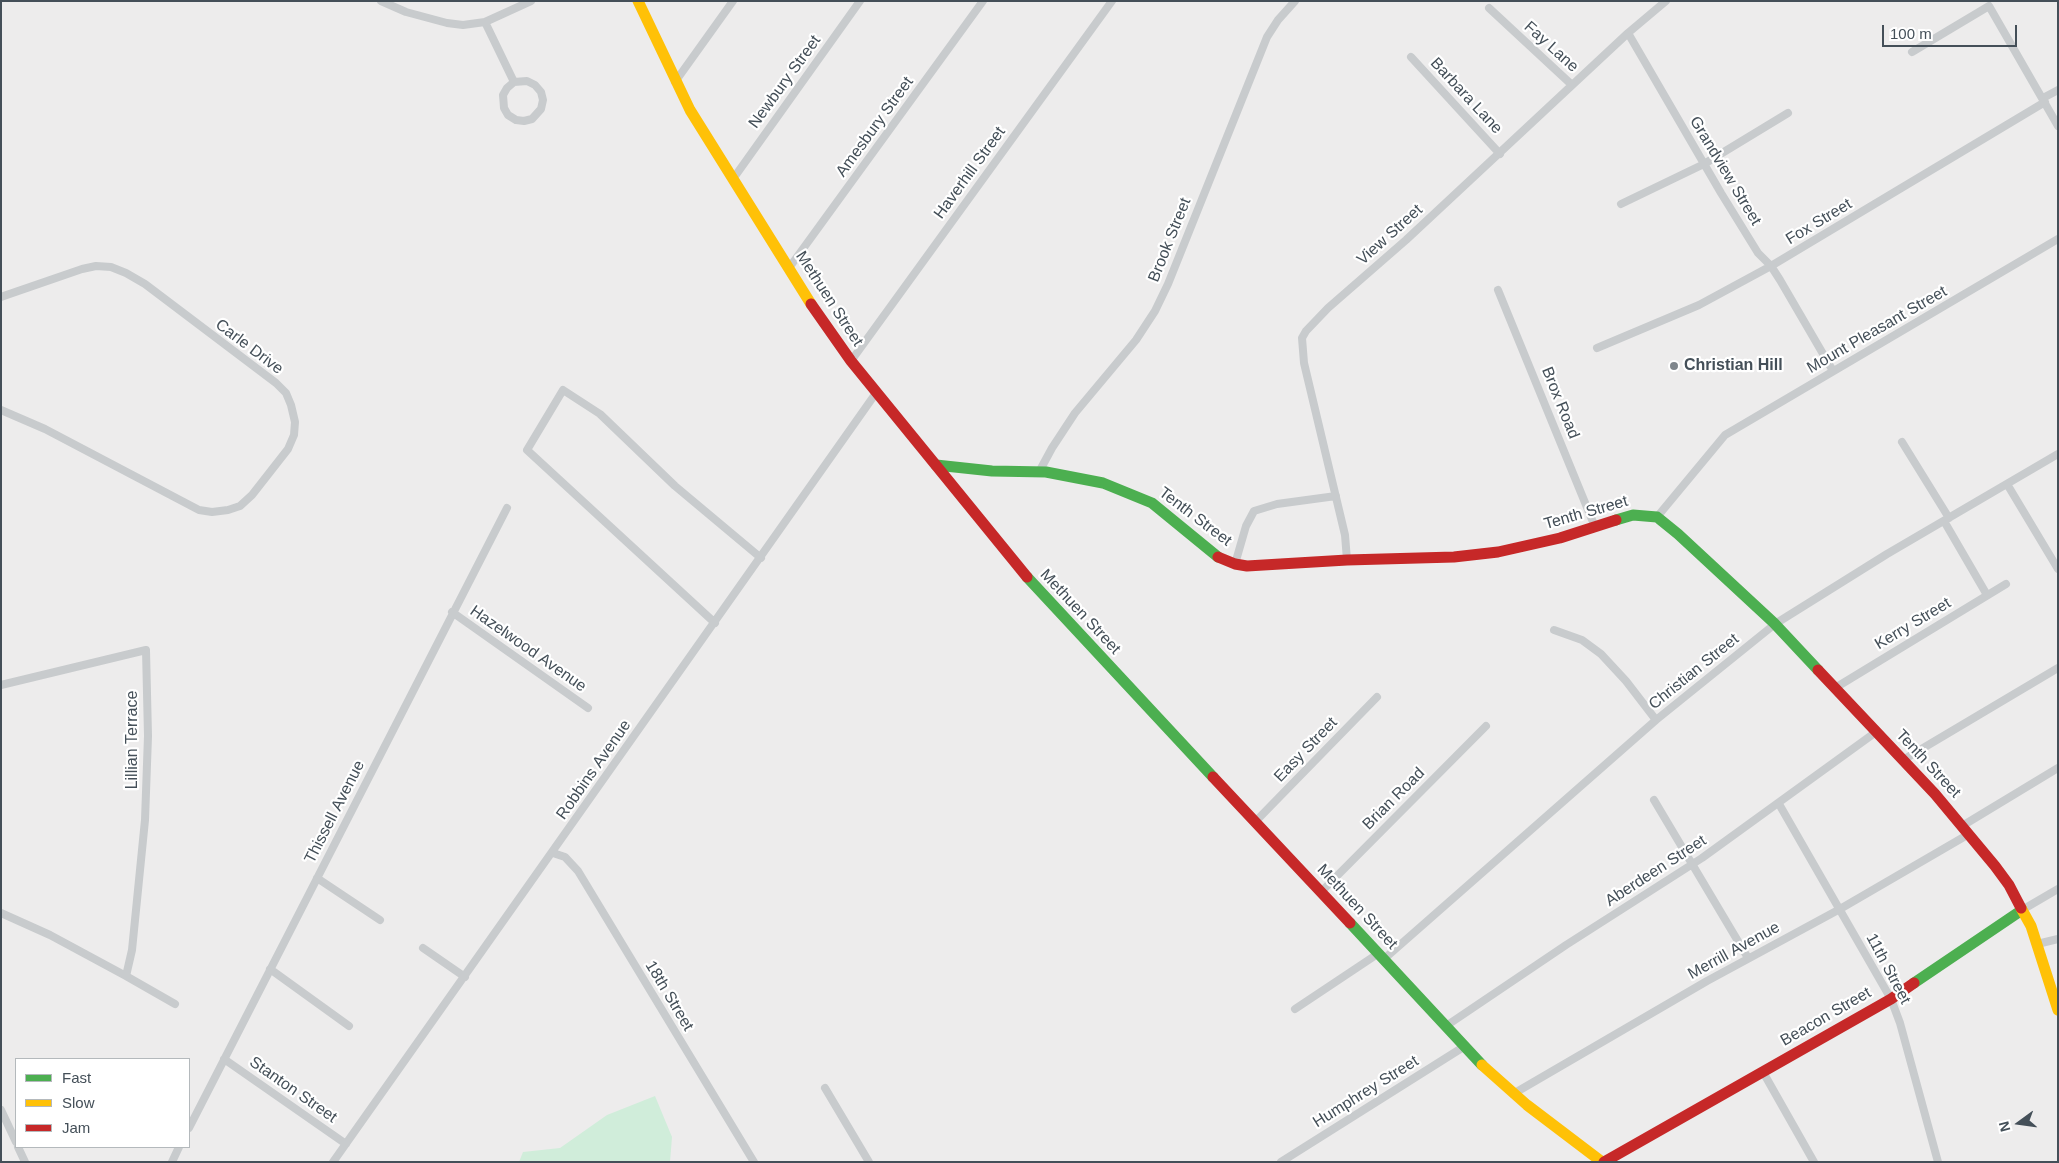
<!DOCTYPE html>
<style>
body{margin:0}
#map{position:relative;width:2059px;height:1163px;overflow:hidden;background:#edecec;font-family:Helvetica,sans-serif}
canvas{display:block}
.frame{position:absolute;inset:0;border:2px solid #444f58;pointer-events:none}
.legend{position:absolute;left:15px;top:1058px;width:175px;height:90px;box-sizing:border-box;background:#fff;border:1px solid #b4b9bc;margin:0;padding:6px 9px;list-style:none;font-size:15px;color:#444f58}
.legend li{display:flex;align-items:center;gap:10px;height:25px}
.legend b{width:25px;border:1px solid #b4b9bc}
.north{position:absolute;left:1994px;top:1098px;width:50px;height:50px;-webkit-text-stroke:4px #fff;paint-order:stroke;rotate:256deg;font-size:14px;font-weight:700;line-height:20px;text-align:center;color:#444f58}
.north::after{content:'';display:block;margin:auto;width:18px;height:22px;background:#444f58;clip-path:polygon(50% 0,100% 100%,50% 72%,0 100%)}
.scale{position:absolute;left:1882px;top:25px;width:135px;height:22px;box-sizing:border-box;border:2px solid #444f58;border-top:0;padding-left:6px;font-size:15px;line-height:18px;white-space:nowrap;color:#444f58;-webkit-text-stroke:4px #fff;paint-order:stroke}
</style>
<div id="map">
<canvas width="2059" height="1163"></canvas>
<div class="frame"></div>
<ul class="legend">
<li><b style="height:6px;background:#4caf50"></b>Fast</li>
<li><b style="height:6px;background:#ffc107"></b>Slow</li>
<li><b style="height:6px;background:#c62828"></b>Jam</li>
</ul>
<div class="north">N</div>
<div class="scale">100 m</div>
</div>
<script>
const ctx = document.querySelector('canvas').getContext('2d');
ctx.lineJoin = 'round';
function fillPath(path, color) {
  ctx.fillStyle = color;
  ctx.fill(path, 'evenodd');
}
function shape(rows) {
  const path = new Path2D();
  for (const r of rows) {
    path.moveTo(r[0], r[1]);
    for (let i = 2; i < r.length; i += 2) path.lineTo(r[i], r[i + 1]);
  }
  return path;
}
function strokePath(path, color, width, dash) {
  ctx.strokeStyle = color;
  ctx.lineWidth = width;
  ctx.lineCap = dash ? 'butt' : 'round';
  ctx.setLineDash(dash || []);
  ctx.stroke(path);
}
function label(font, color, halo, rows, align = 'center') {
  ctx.font = font + ' Helvetica,sans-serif';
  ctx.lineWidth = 4.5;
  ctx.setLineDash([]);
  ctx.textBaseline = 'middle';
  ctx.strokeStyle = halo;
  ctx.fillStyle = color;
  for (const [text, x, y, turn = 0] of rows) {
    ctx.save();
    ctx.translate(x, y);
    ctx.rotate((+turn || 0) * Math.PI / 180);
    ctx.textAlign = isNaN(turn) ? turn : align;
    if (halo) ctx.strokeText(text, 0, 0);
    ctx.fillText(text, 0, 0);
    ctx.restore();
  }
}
const green = shape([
 [655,1096,672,1137,670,1162,519,1162,523,1152,560,1148,607,1115]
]);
const street = shape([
 [381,1,406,12,447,23,463,25,485,22,531,1],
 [1489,8,1572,85],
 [485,22,514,82,507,88,503,95,504,108,508,115,516,120,524,121,532,119,541,109,543,100,541,92,535,85,527,81,514,82],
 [1628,33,1721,193,1758,253,1771,266,1780,280,1833,371],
 [1912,52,1989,6,2058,126],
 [1411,57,1500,154],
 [675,82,733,1],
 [2043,98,2058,90],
 [733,179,860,1],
 [1621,204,1704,164,1788,113],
 [789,268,983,1],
 [1498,290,1595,527],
 [1,297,82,269,96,266,111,267,126,273,145,284,276,383,286,393,291,405,295,422,294,435,288,449,252,495,240,506,228,510,212,512,199,510,45,429,1,410],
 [1597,348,1699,305,1771,266,2045,102],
 [851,361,1112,1],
 [1902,442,1949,518],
 [1039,472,1052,448,1075,413,1136,340,1155,311,1168,284,1267,37,1278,20,1295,1],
 [2007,484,2058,569],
 [1657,517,1725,435,2058,239],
 [1944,521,1987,595],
 [1347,560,1345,535,1304,363,1302,338,1306,331,1328,308,1406,240,1628,33,1666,1],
 [1235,564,1246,526,1254,511,1277,504,1336,496],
 [452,612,588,708],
 [715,623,527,450,563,390,600,414,675,486,761,558],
 [1554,630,1582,640,1601,654,1626,681,1656,720],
 [1,685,146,650,148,736,145,820,132,950,126,976,50,935,1,913],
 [1835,688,2006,584],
 [1903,760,2058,668],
 [1654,800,1748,958],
 [1779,804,1891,999,1900,1023,1938,1162],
 [1255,822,1377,697],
 [1962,826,2058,768],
 [553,853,565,857,578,871,754,1162],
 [317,878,380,920],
 [1321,892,1486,726],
 [2022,910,2058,889],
 [2037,944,2058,939],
 [423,948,465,977],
 [1384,959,1656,720,1775,624,1887,554,2058,454],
 [270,969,349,1026],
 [126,976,175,1004],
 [1295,1009,1379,953],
 [1446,1026,1566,945,1702,858,1876,732],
 [224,1059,346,1144],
 [1763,1072,1814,1162],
 [825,1088,869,1162],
 [1513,1094,1707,981,1840,909,1969,834],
 [1,1110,16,1142],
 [189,1128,507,508],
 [18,1147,25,1162],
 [172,1162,179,1147],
 [333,1162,876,393],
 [1281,1162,1465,1046]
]);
const fast = shape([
 [936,465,992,471,1046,472,1103,483,1152,503,1218,557],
 [1616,520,1633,515,1657,517,1678,534,1774,623,1818,670],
 [1027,577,1213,777],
 [1350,923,1482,1065],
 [1914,983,2022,910]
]);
const slow = shape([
 [638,1,690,110,811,304],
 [2021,908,2031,926,2058,1010],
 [1482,1065,1527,1105,1602,1162]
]);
const jam = shape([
 [811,304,851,361,1027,577],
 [1218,557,1235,564,1247,566,1347,560,1454,557,1498,552,1560,538,1616,520],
 [1818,670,1935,794,1995,866,2009,885,2021,908],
 [1213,777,1350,923],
 [1604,1162,1891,999,1914,983]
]);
const markers = [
 [1674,366,5,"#7f868c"]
];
const streetNames = [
 ["Fay Lane",1551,47,42],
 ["Newbury Street",785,82,-54],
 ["Barbara Lane",1466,96,47],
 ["Amesbury Street",875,127,-54],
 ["Grandview Street",1725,171,59],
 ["Haverhill Street",970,173,-54],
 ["Fox Street",1819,222,-31],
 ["View Street",1390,235,-42],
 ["Brook Street",1170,240,-68],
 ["Methuen Street",829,299,57],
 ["Mount Pleasant Street",1877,330,-30],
 ["Carle Drive",249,347,37],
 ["Brox Road",1560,403,68],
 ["Tenth Street",1586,513,-16],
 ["Tenth Street",1195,517,37],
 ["Methuen Street",1080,612,47],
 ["Kerry Street",1913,624,-31],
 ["Hazelwood Avenue",528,649,35],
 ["Christian Street",1694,672,-39],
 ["Lillian Terrace",133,740,-90],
 ["Easy Street",1306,750,-46],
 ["Tenth Street",1928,764,47],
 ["Robbins Avenue",594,770,-55],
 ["Brian Road",1394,799,-45],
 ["Thissell Avenue",335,812,-63],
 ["Aberdeen Street",1656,871,-33],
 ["Methuen Street",1357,907,47],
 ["Merrill Avenue",1734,951,-29],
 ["11th Street",1888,969,62],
 ["18th Street",669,996,59],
 ["Beacon Street",1826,1017,-30],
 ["Stanton Street",293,1090,35],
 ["Humphrey Street",1366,1092,-32]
];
const poiNames = [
 ["Christian Hill",1684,366]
];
fillPath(green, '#d0edda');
strokePath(street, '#c8cbcd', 8);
strokePath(fast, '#4caf50', 11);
strokePath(slow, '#ffc107', 11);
strokePath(jam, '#c62828', 11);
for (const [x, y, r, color] of markers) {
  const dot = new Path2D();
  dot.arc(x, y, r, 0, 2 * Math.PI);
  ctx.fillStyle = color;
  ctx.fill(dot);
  strokePath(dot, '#fff', 2);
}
label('16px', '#444f58', '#fff', streetNames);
label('bold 16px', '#444f58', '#fff', poiNames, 'left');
</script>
